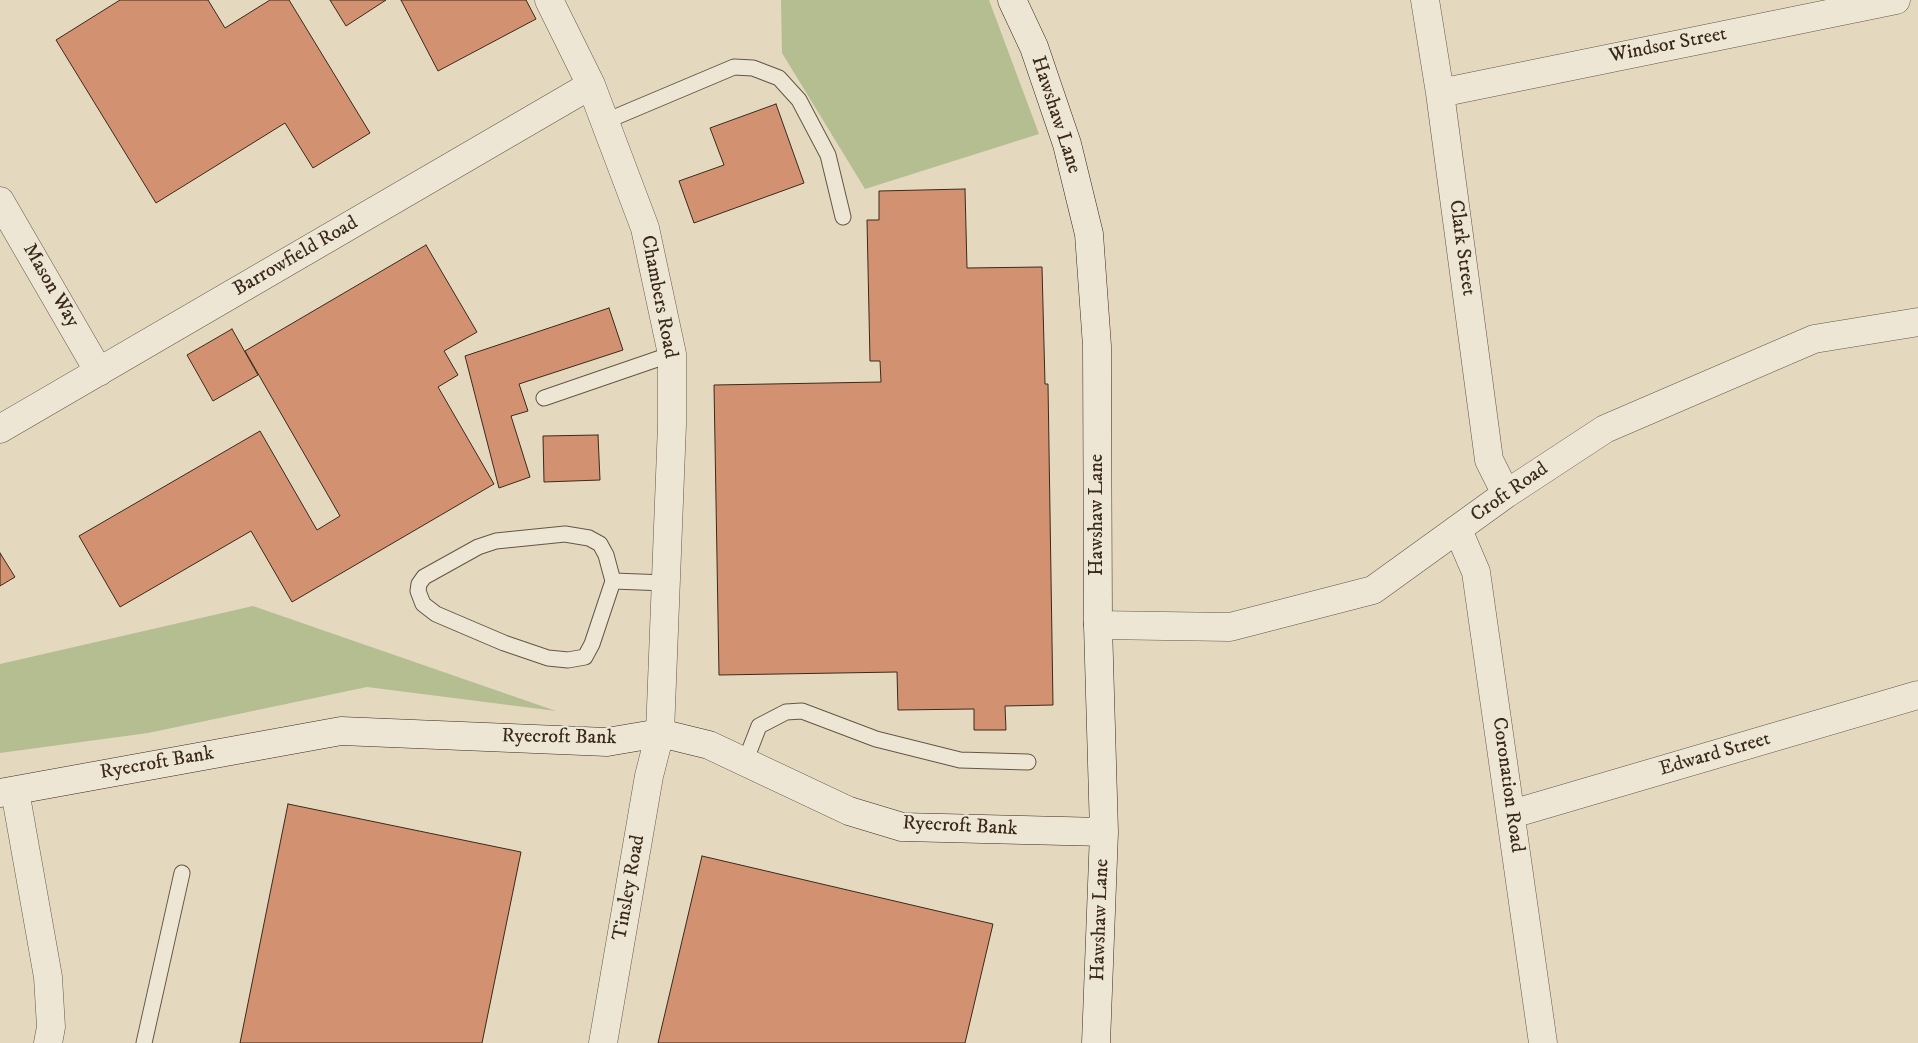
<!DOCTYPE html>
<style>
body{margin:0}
canvas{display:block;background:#e4d8bf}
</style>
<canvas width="1918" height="1043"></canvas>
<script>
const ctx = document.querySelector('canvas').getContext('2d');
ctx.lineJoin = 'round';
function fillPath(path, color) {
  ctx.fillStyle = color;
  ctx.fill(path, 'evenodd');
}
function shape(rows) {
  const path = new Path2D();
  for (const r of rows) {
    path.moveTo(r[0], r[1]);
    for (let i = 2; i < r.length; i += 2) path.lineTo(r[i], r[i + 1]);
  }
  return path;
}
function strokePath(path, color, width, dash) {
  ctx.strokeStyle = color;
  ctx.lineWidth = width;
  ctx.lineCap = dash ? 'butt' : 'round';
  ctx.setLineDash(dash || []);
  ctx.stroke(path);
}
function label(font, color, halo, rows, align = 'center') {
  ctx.font = font + ' "IM FELL DW Pica",serif';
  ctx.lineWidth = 4.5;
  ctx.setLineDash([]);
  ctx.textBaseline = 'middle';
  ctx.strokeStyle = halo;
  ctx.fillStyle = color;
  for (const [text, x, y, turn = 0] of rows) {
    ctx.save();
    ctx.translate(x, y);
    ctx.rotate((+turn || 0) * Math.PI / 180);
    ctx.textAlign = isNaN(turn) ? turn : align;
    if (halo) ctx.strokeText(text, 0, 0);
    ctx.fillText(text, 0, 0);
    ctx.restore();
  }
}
const green = shape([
 [781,0,989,0,1039,134,865,189,782,53],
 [253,606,556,711,367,687,148,733,0,753,0,664]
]);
const building = shape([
 [120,0,208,0,225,28,270,0,289,0,370,133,313,168,285,123,156,203,56,40,120,0],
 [330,0,386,0,346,26,330,0],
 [401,0,526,0,536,19,438,71,401,0],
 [776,104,804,183,694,223,679,181,724,165,710,128,776,104],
 [965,189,967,268,1042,267,1045,384,1048,384,1053,705,1005,706,1006,730,974,730,974,709,898,710,897,672,719,675,714,385,881,382,880,361,870,361,867,220,879,220,879,191,965,189],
 [426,245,477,332,444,351,458,375,438,387,494,484,292,602,251,531,120,607,79,536,260,431,317,530,340,516,245,351,426,245],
 [609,308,623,350,519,384,528,411,511,416,530,477,499,488,465,356,609,308],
 [232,329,258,375,213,401,187,355,232,329],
 [598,435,600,480,544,482,543,436,598,435],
 [0,553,15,577,0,586,0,553],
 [288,804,521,852,482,1043,240,1043,288,804],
 [702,856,993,924,965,1043,658,1043,702,856]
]);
const lane = shape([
 [606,121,734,67,753,68,779,78,799,100,828,155,843,217],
 [544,398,672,354],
 [613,581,592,644,585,657,568,660,548,658,504,643,436,614,423,604,418,591,419,584,424,577,478,547,496,541,565,534,589,538,600,544,606,555,613,581,666,583],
 [745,762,759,726,786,712,802,711,876,739,960,760,1028,762],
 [144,1043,182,873]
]);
const street = shape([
 [549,0,591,85,645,228,672,354,672,424,660,733,649,776,603,1043],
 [1425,0,1440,93,1489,460,1506,494],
 [1440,93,1896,0],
 [0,201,99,372],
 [0,429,591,85],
 [1458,530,1476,572,1543,1043],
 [1098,625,1230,627,1373,590,1506,494,1605,429,1814,339,1918,322],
 [15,791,48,977,51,1027,48,1043],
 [1512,814,1918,695]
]);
const secondary = shape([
 [1012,0,1034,47,1067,144,1089,234,1097,346,1098,625,1104,832,1096,1043],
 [0,793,341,731,607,742,660,733,709,745,849,811,902,827,1104,832]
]);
const streetNames = [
 ["Windsor Street",1668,46,-11],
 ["Hawshaw Lane",1055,115,72],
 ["Clark Street",1461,248,82],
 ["Barrowfield Road",296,257,-30],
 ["Mason Way",50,286,60],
 ["Chambers Road",658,297,79],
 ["Croft Road",1510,493,-35],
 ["Hawshaw Lane",1098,515,-90],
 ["Ryecroft Bank",559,738,1],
 ["Edward Street",1715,755,-16],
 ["Ryecroft Bank",157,764,-10],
 ["Coronation Road",1507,785,82],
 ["Ryecroft Bank",960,827,3],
 ["Tinsley Road",630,888,-80],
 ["Hawshaw Lane",1101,920,-88]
];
fillPath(green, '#b5be91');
fillPath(building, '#d29171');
strokePath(building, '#3b2a1b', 1);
strokePath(lane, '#655644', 17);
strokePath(street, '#655644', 29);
strokePath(secondary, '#3b2a1b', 29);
strokePath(lane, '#ede6d5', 15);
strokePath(street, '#ede6d5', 28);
strokePath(secondary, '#ede6d5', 28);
label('20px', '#3b2a1b', '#ede6d5', streetNames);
</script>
